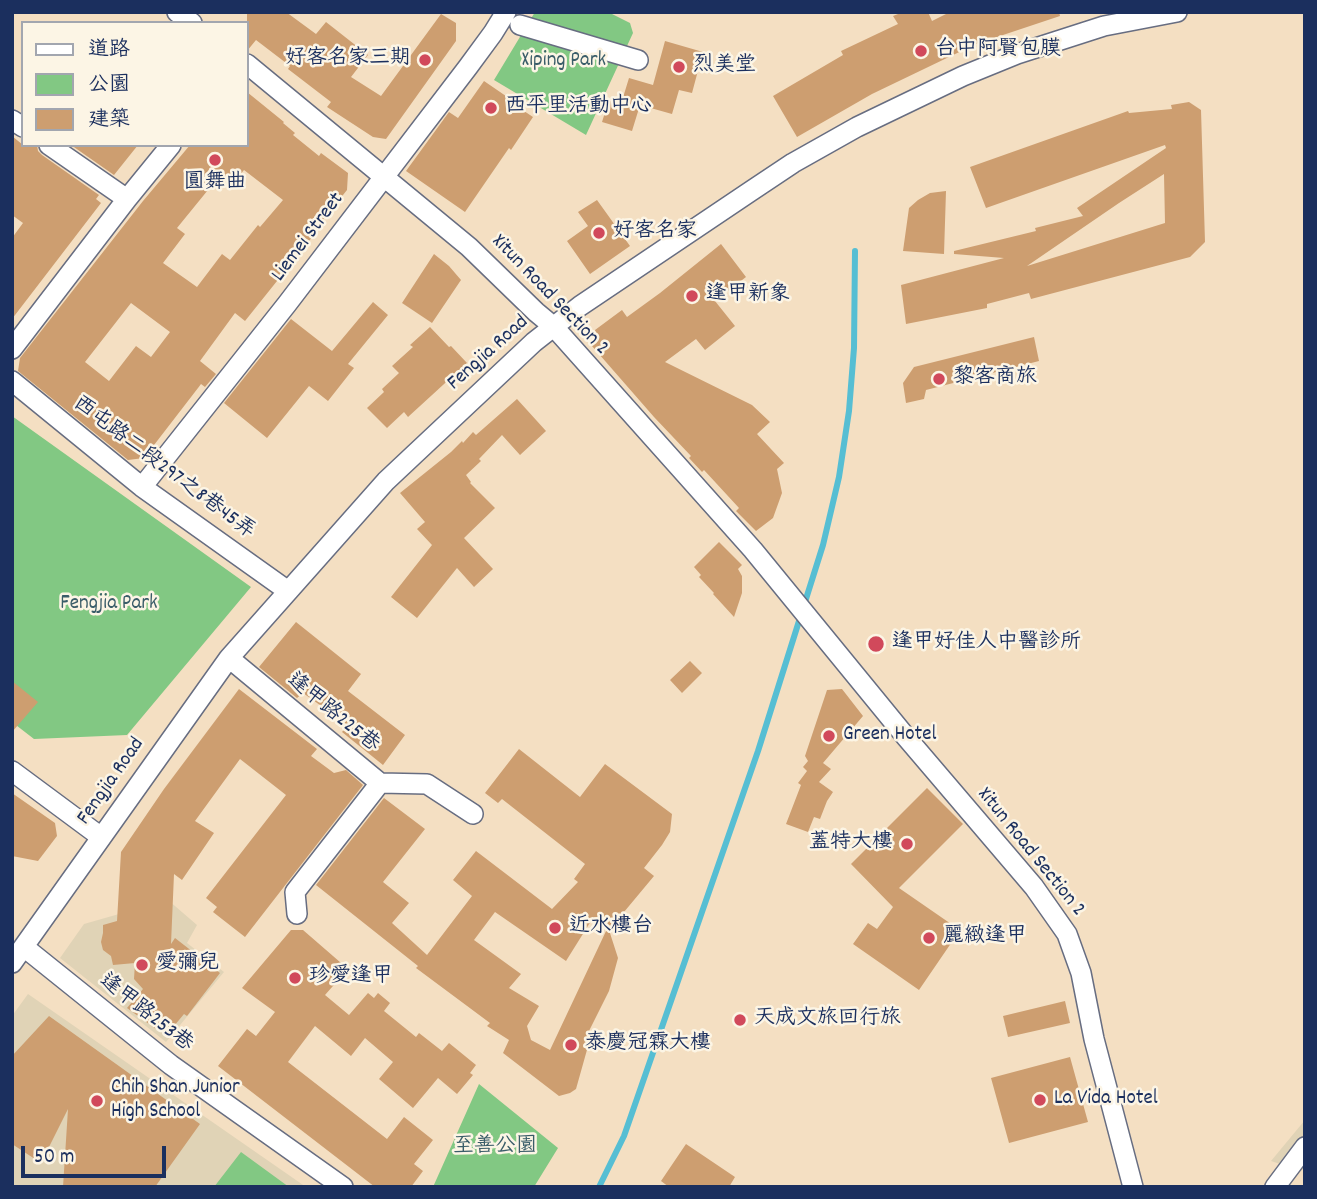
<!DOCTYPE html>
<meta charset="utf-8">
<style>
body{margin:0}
#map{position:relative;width:1317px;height:1199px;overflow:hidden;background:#f4dfc2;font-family:Dekko,"LXGW WenKai TC",sans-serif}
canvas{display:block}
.frame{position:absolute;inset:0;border:14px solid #1b2f5e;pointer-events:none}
.legend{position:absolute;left:21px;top:21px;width:228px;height:126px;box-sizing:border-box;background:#fcf5e5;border:2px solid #a2a6af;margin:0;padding:9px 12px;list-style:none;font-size:21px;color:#1b2f5e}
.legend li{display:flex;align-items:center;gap:14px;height:35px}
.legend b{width:35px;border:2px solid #a2a6af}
.scale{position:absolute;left:21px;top:1146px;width:145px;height:32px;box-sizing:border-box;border:4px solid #1b2f5e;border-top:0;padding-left:9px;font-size:21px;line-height:24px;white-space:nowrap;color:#1b2f5e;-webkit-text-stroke:5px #fcf5e5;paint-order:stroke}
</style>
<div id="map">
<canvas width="1317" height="1199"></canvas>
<div class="frame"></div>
<ul class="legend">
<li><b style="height:9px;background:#fff"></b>道路</li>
<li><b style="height:19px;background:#82c883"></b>公園</li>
<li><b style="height:19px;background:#cd9e70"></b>建築</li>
</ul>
<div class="scale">50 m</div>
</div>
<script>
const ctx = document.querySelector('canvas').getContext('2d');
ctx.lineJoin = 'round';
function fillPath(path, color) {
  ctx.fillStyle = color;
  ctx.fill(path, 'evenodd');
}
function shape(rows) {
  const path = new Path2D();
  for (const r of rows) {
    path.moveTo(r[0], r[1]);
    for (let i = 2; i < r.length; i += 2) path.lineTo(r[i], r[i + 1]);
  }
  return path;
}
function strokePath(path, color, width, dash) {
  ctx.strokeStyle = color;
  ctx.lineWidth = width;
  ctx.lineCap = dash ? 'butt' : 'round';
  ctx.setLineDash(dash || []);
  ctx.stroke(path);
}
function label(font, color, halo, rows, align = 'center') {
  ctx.font = font + ' Dekko,"LXGW WenKai TC",sans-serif';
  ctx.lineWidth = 5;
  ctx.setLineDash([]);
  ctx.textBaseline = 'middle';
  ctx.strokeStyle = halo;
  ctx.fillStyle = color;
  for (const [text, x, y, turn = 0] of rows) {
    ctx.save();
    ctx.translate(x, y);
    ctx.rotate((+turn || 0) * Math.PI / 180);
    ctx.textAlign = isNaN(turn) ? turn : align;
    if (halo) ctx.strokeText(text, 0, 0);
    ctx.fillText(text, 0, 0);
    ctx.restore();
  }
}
const built = shape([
 [168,900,197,925,187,943,224,972,166,1042,60,958,84,924],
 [28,994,306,1187,12,1187,12,1016],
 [1305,1120,1305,1167,1301,1171,1271,1161]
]);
const green = shape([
 [535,12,608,12,630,23,633,33,586,135,494,80],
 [12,416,251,587,127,735,34,739,12,722],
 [479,1084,558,1148,534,1187,433,1187],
 [241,1152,289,1187,214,1187]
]);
const stream = shape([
 [599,1187,624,1136,758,751,823,545,839,477,849,411,854,348,855,251]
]);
const building = shape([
 [247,12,286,12,316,34,326,22,368,55,351,77,381,96,441,14,456,23,456,41,386,139,373,137,327,107,331,102,288,69,290,66,256,40,247,51],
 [903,12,928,12,932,21,950,12,1059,12,1060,16,976,44,872,94,797,137,773,96,843,55,841,51,898,24,893,16],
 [665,41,703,52,692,93,679,90,672,114,640,105,632,131,602,122,609,100,621,104,629,78,653,85],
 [484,81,519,105,518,107,533,117,511,150,509,148,465,212,406,171,449,112,458,118],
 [247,92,284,122,283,123,295,133,293,135,319,156,321,153,348,173,347,190,319,225,321,226,245,321,235,313,200,361,216,374,205,387,201,384,198,388,144,458,128,460,18,371,20,358,143,201,190,145,247,145],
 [244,170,283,200,260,227,258,225,230,260,222,254,197,287,163,263,185,234,177,228,221,174,232,184],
 [131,303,170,332,151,357,136,346,109,381,85,362],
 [1189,102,1201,110,1205,242,1190,257,1031,299,1029,293,987,304,987,308,906,324,901,285,1004,258,954,254,954,251,1036,231,1035,228,1083,216,1077,208,1166,148,1165,145,986,208,970,167,1128,111,1129,113,1172,109,1171,105],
 [1164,174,1165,223,1027,266,1119,203],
 [12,136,23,145,37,145,38,151,42,155,99,195,96,199,101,203,12,319,12,238,23,223,12,215],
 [71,145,138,145,114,175],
 [946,191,944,254,903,251,909,208,918,200,930,193],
 [597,200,630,246,590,274,567,241,588,226,578,212],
 [721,244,746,277,715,301,735,326,705,350,696,339,665,362,752,405,770,422,757,434,784,463,777,469,782,493,773,518,756,531,736,511,739,508,704,470,702,472,689,458,691,456,654,417,592,346,595,330,622,310,627,317,660,293],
 [434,254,449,266,461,280,432,323,402,303],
 [373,302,388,315,348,364,354,368,328,401,309,386,267,438,224,403,291,319,332,351],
 [430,327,449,347,451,346,467,363,408,417,404,412,387,428,367,408,384,392,382,389,399,373,392,366,413,347,410,345],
 [1034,337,1039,361,926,390,924,399,906,403,903,383,914,367],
 [517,399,546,431,520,455,502,435,479,459,481,461,466,475,471,482,470,483,495,508,464,538,493,569,474,587,457,568,417,618,391,597,432,545,417,529,425,522,400,493,451,452,462,441,463,443,473,432,476,435],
 [719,542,742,565,738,569,742,576,742,593,734,617,713,594,714,593,699,577,701,575,694,567],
 [296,622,361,674,348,691,405,735,383,765,342,732,348,725,303,693,297,698,259,667],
 [690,661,702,673,682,693,670,680],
 [12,681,38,702,12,732],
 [239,689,317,749,311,756,334,773,346,770,363,785,245,937,213,912,217,907,206,898,286,795,240,759,195,821,214,833,182,880,174,874,171,944,175,938,220,973,187,1016,184,1014,174,1026,169,1021,160,1032,127,1008,143,989,134,979,135,963,113,965,111,956,103,950,101,942,103,933,103,925,117,921,121,852,164,789],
 [842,689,863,716,823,763,831,769,819,782,833,792,827,801,820,819,814,817,808,832,786,824,801,785,798,783,807,771,803,767,808,761,805,756,827,690],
 [519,749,580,797,605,764,672,814,670,832,662,845,644,868,654,876,609,930,618,958,609,991,589,1031,592,1032,576,1089,570,1093,559,1096,503,1053,509,1040,487,1026,490,1023,416,968,418,966,316,885,384,798,425,829,383,882,409,903,392,923,427,955,472,896,453,880,476,851,552,909,578,882,574,879,585,864,502,799,498,803,485,793],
 [495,912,566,961,591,921,607,929,550,1050,531,1040,527,1026,539,1006,509,988,521,974,474,940],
 [927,788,963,824,899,888,954,926,952,928,958,933,919,990,853,944,868,923,877,929,893,907,851,864],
 [12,793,55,823,57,836,38,861,12,856],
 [291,930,303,930,348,969,325,995,349,1015,368,993,374,998,378,993,390,1003,384,1011,416,1037,419,1033,442,1051,449,1043,476,1065,470,1073,473,1075,457,1094,438,1078,413,1108,379,1079,393,1062,365,1038,351,1056,315,1026,288,1062,387,1139,404,1117,433,1140,414,1164,423,1171,411,1187,375,1187,218,1066,247,1029,256,1036,275,1012,242,988],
 [1065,1001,1070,1023,1008,1037,1003,1016],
 [49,1016,200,1124,155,1187,63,1187,68,1109,41,1163,12,1144,12,1056],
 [1070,1057,1088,1122,1009,1143,991,1078],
 [686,1144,735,1177,729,1187,669,1187,661,1181]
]);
const minor = shape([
 [177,12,192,23],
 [520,25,638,60],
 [247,64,469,247,536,312,554,327,753,550,906,737,1034,887,1067,934,1081,973,1094,1039,1133,1187],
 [12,120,23,127],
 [49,145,127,199],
 [12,349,127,199,171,145],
 [12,381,142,487,288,591],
 [142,487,287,304,468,67,493,33,506,12],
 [229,658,380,783,295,892,297,914],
 [12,771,101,837],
 [380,783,427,784,473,814],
 [24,947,171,1065,343,1187],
 [12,963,229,658,386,481,534,342,580,306,751,191,793,163,857,127,963,76,1017,54,1104,26,1177,12],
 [1275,1187,1305,1147]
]);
const markers = [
 [921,51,7,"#d1495b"],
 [425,60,7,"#d1495b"],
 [679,67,7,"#d1495b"],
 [491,108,7,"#d1495b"],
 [215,160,7,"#d1495b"],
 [599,233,7,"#d1495b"],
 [692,296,7,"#d1495b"],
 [939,379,7,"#d1495b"],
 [876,644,9,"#d1495b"],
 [829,736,7,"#d1495b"],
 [907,844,7,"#d1495b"],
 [555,928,7,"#d1495b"],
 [929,938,7,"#d1495b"],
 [142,965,7,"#d1495b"],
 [295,978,7,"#d1495b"],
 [740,1020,7,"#d1495b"],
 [571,1045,7,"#d1495b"],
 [1040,1100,7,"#d1495b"],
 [97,1101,7,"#d1495b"]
];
const poiNames = [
 ["台中阿賢包膜",935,51],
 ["好客名家三期",411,60,"right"],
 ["烈美堂",693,67],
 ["西平里活動中心",505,108],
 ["圓舞曲",215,184,"center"],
 ["好客名家",613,233],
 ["逢甲新象",706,296],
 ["黎客商旅",953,379],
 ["逢甲好佳人中醫診所",892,644],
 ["Green Hotel",843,736],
 ["蓋特大樓",893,844,"right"],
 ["近水樓台",569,928],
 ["麗緻逢甲",943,938],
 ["愛彌兒",156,965],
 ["珍愛逢甲",309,978],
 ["天成文旅回行旅",754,1020],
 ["泰慶冠霖大樓",585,1045],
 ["Chih Shan Junior",111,1089],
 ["High School",111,1113],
 ["La Vida Hotel",1054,1100]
];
const parkNames = [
 ["Xiping Park",564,62],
 ["Fengjia Park",109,605],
 ["至善公園",495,1148]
];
const streetNames = [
 ["Liemei Street",309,238,-53],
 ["Xitun Road Section 2",549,296,46],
 ["Fengjia Road",489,354,-42],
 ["西屯路二段297之8巷45弄",163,469,37],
 ["逢甲路225巷",332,714,39],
 ["Fengjia Road",112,782,-55],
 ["Xitun Road Section 2",1030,853,51],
 ["逢甲路253巷",145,1014,38]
];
fillPath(built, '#e0d3b6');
fillPath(green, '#82c883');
strokePath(stream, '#56bed3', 6);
fillPath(building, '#cd9e70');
strokePath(minor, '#676d81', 22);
strokePath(minor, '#fff', 19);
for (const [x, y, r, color] of markers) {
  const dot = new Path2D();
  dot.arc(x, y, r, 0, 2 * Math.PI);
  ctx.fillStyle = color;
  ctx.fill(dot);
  strokePath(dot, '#fcf5e5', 2.5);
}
label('21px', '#1b2f5e', '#fcf5e5', poiNames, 'left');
label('21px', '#3a5d69', '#fcf5e5', parkNames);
label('21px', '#1b2f5e', '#fcf5e5', streetNames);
</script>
